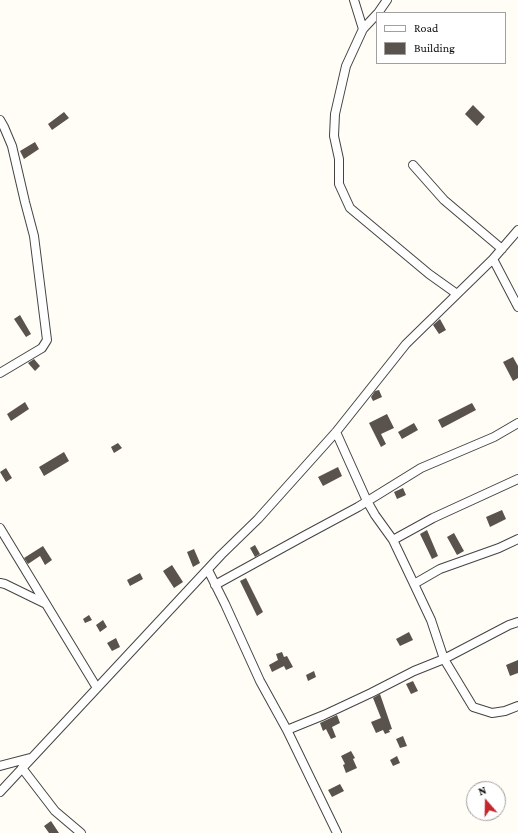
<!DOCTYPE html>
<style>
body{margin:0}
#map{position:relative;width:518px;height:833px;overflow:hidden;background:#fffdf5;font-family:"Crimson Pro",serif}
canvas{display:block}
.legend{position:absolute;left:376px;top:12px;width:130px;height:52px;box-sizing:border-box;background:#fff;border:1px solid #a0a0a0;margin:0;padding:5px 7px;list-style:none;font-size:12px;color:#111}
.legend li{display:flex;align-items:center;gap:8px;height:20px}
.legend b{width:20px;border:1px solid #a0a0a0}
.north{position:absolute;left:466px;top:781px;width:40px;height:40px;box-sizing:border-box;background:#fff;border:1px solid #a0a0a0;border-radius:50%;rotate:340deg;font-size:11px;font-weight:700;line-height:16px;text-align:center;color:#111}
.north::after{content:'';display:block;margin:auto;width:14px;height:18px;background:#c4262e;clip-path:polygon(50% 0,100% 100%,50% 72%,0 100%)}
</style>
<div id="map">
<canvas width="518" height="833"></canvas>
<ul class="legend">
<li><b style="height:5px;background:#fff"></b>Road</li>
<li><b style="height:11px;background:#5a524d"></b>Building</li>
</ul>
<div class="north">N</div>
</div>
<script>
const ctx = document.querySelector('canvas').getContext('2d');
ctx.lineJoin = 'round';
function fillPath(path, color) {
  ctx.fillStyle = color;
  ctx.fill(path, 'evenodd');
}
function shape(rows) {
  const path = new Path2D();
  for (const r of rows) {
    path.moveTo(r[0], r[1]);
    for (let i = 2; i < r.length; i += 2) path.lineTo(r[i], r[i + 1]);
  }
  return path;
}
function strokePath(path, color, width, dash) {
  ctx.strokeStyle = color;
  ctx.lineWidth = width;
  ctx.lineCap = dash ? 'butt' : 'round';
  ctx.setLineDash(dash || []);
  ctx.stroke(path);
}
const building = shape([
 [473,105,485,117,477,126,465,114],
 [64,112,69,118,52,130,48,124],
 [35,142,39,149,24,159,20,151],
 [20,315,31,334,26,337,14,319],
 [440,319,446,330,439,334,433,325],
 [513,357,518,366,518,378,513,381,503,362],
 [34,359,40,366,35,371,28,363],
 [379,390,382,397,373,401,371,397,375,391],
 [25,402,29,409,11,421,7,414],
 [472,403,476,410,442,428,438,420],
 [387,414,394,428,381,434,386,444,381,447,369,423],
 [414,423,418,430,402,439,398,432],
 [118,443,122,448,114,453,111,447],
 [64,452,69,461,44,476,39,467],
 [338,467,342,476,323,486,318,477],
 [6,468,12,478,6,482,0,472],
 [403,488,406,495,397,499,394,492],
 [502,510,506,519,490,527,486,517],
 [427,530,438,556,432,559,420,534],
 [454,533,464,551,457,555,447,537],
 [255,545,260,554,255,557,250,548],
 [43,546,52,560,45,565,40,556,28,564,24,558],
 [194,549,200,563,193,567,187,552],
 [172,565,183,582,174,588,163,571],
 [140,573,143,579,130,586,127,580],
 [246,578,263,612,257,616,240,581],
 [89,615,92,620,85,623,83,619],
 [103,620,107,627,100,632,96,625],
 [409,632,413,640,400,646,396,639],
 [116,638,120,647,112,651,107,643],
 [282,652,284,657,287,656,293,667,286,670,284,666,272,672,269,665,278,660,276,654],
 [518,660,518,673,510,676,506,665],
 [314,671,316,677,308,681,306,675],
 [413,681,418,691,411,694,406,684],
 [380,694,392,729,389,730,390,732,385,734,383,730,376,733,371,722,381,718,373,698],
 [337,715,340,723,332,727,336,737,331,739,326,729,323,731,320,723],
 [403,736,407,746,400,748,396,739],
 [351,751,355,758,353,759,357,768,346,773,343,765,345,764,341,756],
 [397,756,400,763,393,766,390,760],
 [340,784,344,791,332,797,328,790],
 [51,821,59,833,49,833,44,826]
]);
const minor = shape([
 [354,0,363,29],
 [378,13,387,0],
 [377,14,363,29,346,66,335,114,334,136,339,159,339,184,350,208,429,274,457,294],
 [0,120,4,127,12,146,25,202,34,236,47,340,42,348,0,373],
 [413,165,444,200,502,249],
 [493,259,518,307],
 [336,432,367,501,375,515,393,540,414,584,431,620,444,659,473,707,492,713,505,711,518,706],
 [0,528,97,688],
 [393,540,433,518,518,479],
 [208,570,225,604,260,681,287,730,337,833],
 [0,583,5,584,46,604],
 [414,584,440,569,499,548,518,539],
 [215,585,304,536,358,507,421,468,494,437,518,423],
 [287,730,324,715,371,693,414,671,444,659,509,625,518,622],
 [0,766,30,758],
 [22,768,55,811,81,833],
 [0,792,221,555,258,519,336,432,406,344,493,259,518,230]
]);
fillPath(building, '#5a524d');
strokePath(minor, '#444', 10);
strokePath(minor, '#fff', 8);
</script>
